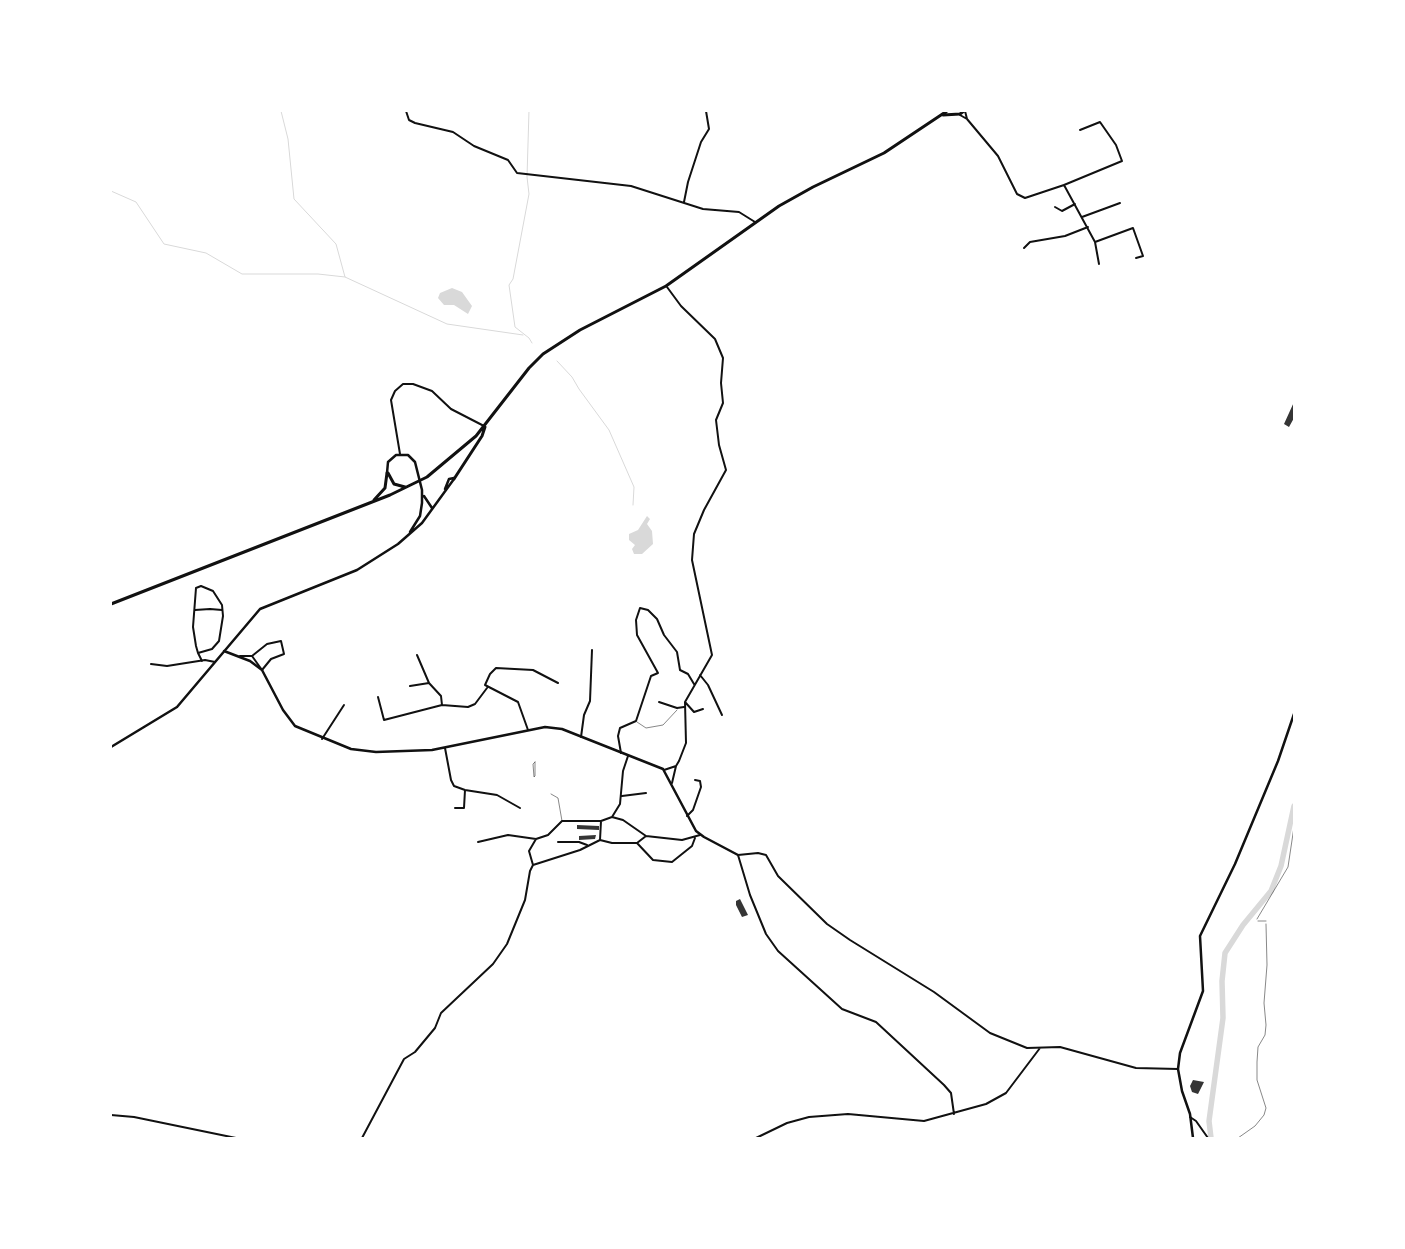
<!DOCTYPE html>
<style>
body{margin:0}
#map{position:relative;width:1405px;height:1249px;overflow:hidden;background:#fff;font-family:"Asap Condensed",sans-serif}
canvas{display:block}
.frame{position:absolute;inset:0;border:112px solid #fff;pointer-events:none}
</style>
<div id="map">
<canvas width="1405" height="1249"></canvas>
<div class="frame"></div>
</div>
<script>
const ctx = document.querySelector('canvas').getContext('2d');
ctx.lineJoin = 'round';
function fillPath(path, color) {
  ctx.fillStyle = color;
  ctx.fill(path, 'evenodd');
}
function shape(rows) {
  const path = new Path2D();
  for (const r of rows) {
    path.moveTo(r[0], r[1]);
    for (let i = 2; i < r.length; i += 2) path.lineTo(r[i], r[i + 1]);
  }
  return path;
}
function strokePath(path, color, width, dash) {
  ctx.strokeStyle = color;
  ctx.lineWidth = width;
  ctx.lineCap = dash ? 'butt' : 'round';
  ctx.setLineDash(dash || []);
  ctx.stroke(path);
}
const water = shape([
 [452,288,462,292,472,306,468,314,454,305,444,305,438,298,440,293],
 [647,516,650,519,647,524,652,531,653,544,642,554,634,554,632,549,635,545,629,540,629,534,638,530]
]);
const stream = shape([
 [281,111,288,139,294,199,336,244,345,277,447,324,523,335],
 [529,111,527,177,529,194,513,279,509,285,515,327,529,338,532,343],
 [111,191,136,202,164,244,206,253,242,274,318,274,345,277],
 [557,361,572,377,579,389,609,430,634,487,633,505]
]);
const river = shape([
 [1211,1138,1209,1121,1223,1018,1222,981,1225,953,1243,925,1271,891,1281,866,1294,806]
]);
const building = shape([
 [1294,402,1294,418,1289,427,1284,424],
 [577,825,599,826,599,830,577,829],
 [596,835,595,839,579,840,579,836],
 [740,899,748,915,742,917,736,905,736,901],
 [1193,1080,1204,1082,1198,1094,1192,1092,1190,1086]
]);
const path = shape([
 [535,762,535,776,534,777,533,764,535,762],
 [1257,919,1288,867,1294,827],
 [1238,1138,1255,1126,1264,1115,1266,1108,1257,1080,1257,1062,1258,1047,1265,1035,1266,1025,1264,1003,1267,965,1266,924]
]);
const service = shape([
 [637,722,646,728,663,725,677,710],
 [551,794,558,798,562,821],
 [1258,921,1266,921]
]);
const minor = shape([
 [406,111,409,120,415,123,453,132,474,146,508,160,517,173,631,186,703,209,739,212,755,222],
 [965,111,967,119],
 [960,115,967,119,998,156,1017,194,1025,198,1064,185,1122,161,1116,145,1100,122,1080,130],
 [1064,185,1095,242,1099,264],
 [684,202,688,182,701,142,709,129,706,111],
 [1055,207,1062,211,1075,204],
 [1082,217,1120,203],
 [1095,242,1133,228,1143,256,1136,258],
 [1024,248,1030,242,1065,236,1088,227],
 [400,454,391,400,395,391,403,384,413,384,432,391,451,409,484,426],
 [195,610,210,609,222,610],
 [198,653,212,649,219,641,223,616,222,605,213,591,201,586,196,588,193,627,196,646,198,653,202,661],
 [417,655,429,683,441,696,442,705],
 [240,656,252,656,262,670,271,659,284,654,281,641,267,644,252,656],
 [151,664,167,666,205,660,215,662],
 [700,675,708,685,722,715],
 [410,686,429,683],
 [378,697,384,720,442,705,468,707,475,704,487,688],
 [659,702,677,708,684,707],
 [685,702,694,712,703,709],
 [528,730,518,702,485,685,490,674,496,668,533,670,558,683],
 [581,737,584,715,590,701,592,650],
 [322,739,344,705],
 [445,748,451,780,454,786,465,790,497,795,520,808],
 [621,753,618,736,620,728,636,721,651,676,658,673,637,635,636,620,640,608,648,610,657,619,664,635,677,652,680,670,688,674,694,684],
 [664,770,676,766,679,761,686,743,685,702,712,655,692,560,694,534,704,510,726,470,719,445,716,420,723,403,721,383,723,358,715,339,681,306,667,287],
 [672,783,676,766],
 [622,796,646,793],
 [455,808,464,808,465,790],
 [687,816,693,810,701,787,700,781,695,780],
 [612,817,620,804,623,771,628,756],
 [600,840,612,843,637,843,653,860,672,862,692,846,695,838],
 [478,842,508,835,536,839],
 [558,842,579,842,587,845],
 [637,843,646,836],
 [533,865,529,851,536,839,548,835,562,821,601,821,612,817,623,820,646,836,682,840,700,835],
 [954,1114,951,1093,944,1085,876,1022,842,1009,778,951,766,934,750,895,738,855,758,853,766,855,778,876,827,924,850,940,934,992,990,1033,1027,1048,1060,1047,1136,1068,1178,1069],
 [111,1115,134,1117,236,1138],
 [1190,1117,1196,1121,1208,1138],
 [362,1138,404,1059,415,1052,435,1028,441,1013,493,964,507,944,525,900,530,871,533,865,580,850,600,840,601,821],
 [756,1138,787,1123,809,1117,848,1114,924,1121,986,1104,1006,1093,1040,1048]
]);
const tertiary = shape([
 [387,473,388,462,396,455,408,455,415,462,422,490,422,503,420,516,410,532],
 [445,489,449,479,454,478],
 [424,496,432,508],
 [224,651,250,661,262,670,283,710,295,726,351,749,376,752,432,750,545,727,562,729,663,769,696,831,704,837,738,855],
 [111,747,177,707,260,609,357,570,398,544,422,523,454,479]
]);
const secondary = shape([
 [1193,1138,1190,1114,1182,1091,1178,1069,1180,1053,1203,991,1200,936,1235,864,1278,761,1294,714]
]);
const trunk = shape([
 [943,115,960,114,964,111],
 [388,473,394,484,405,487],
 [454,479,482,436,485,427],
 [374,500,385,488,387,473],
 [111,604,390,495,427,477,476,436,529,368,543,354,580,330,666,286,779,206,813,187,884,153,947,111]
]);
fillPath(water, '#d9d9d9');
strokePath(stream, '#d9d9d9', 1);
strokePath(river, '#d9d9d9', 5.5);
fillPath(building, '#353535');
strokePath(path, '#111', 0.5);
strokePath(service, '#111', 0.5);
strokePath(minor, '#111', 2);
strokePath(tertiary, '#111', 2.5);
strokePath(secondary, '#111', 2.5);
strokePath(trunk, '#111', 3);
</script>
